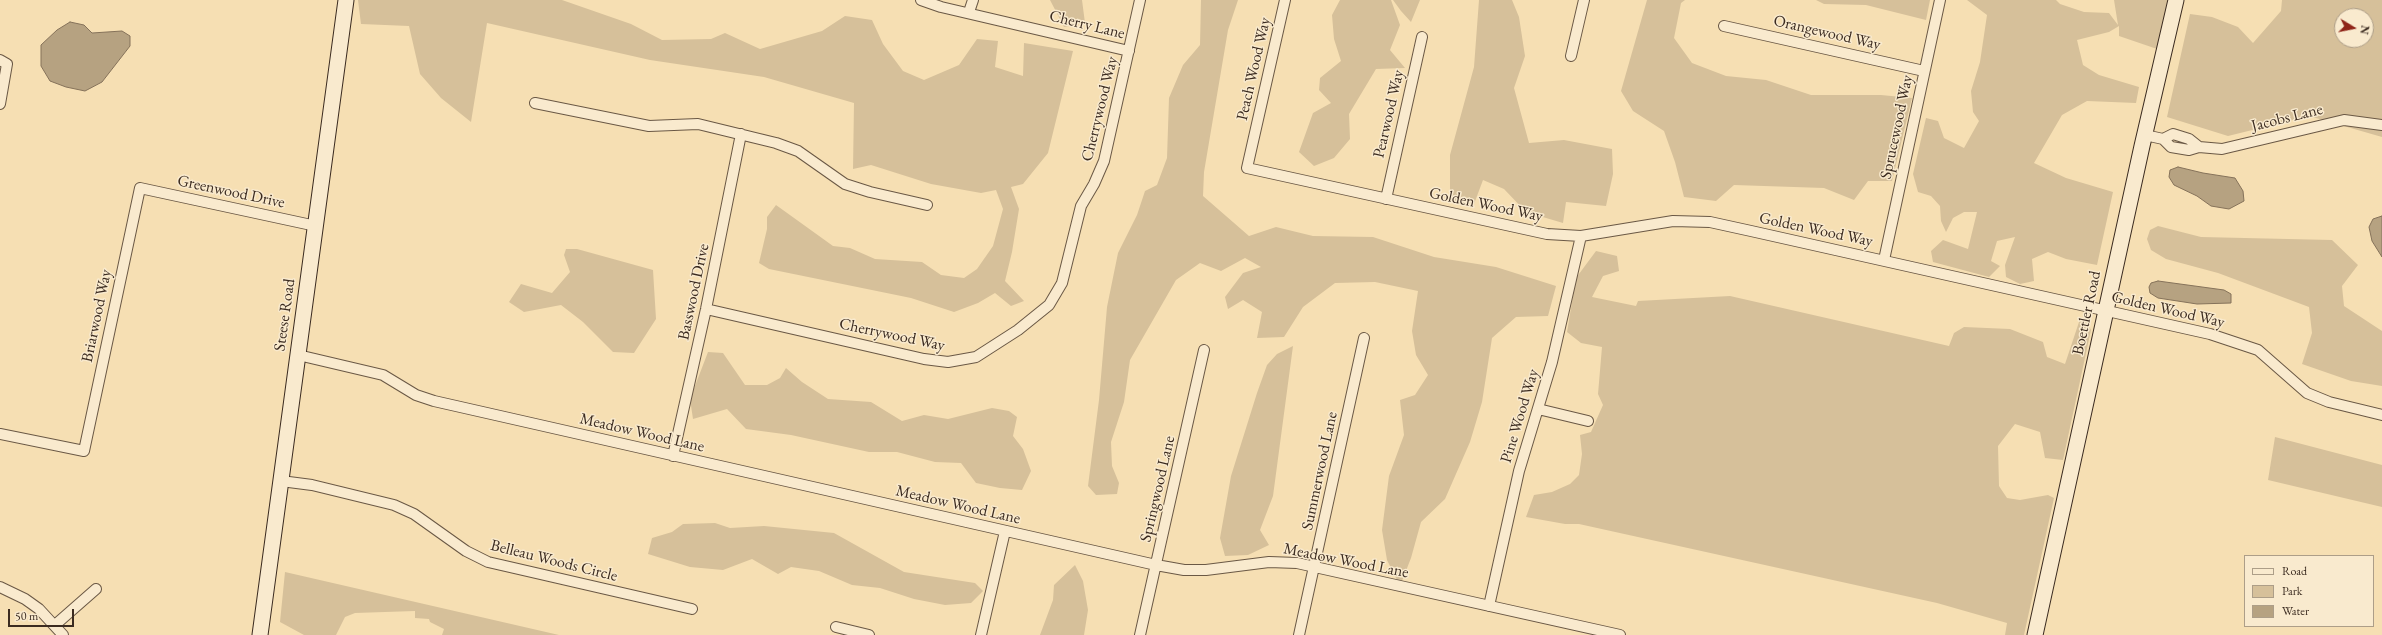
<!DOCTYPE html>
<style>
body{margin:0}
#map{position:relative;width:2382px;height:635px;overflow:hidden;background:#f6dfb3;font-family:"EB Garamond",serif}
canvas{display:block}
.legend{position:absolute;left:2244px;top:555px;width:130px;height:72px;box-sizing:border-box;background:#f9eace;border:1px solid #ad9e88;margin:0;padding:5px 7px;list-style:none;font-size:12px;color:#3b2b20}
.legend li{display:flex;align-items:center;gap:8px;height:20px}
.legend b{width:20px;border:1px solid #ad9e88}
.north{position:absolute;left:2334px;top:8px;width:40px;height:40px;box-sizing:border-box;background:#f9eace;border:1px solid #ad9e88;border-radius:50%;rotate:100deg;font-size:11px;font-weight:700;line-height:16px;text-align:center;color:#3b2b20}
.north::after{content:'';display:block;margin:auto;width:14px;height:18px;background:#8f2418;clip-path:polygon(50% 0,100% 100%,50% 72%,0 100%)}
.scale{position:absolute;left:8px;top:609px;width:66px;height:18px;box-sizing:border-box;border:2px solid #3b2b20;border-top:0;padding-left:5px;font-size:12px;line-height:14px;white-space:nowrap;color:#3b2b20;-webkit-text-stroke:3px #f9eace;paint-order:stroke}
</style>
<div id="map">
<canvas width="2382" height="635"></canvas>
<ul class="legend">
<li><b style="height:5px;background:#f9eace"></b>Road</li>
<li><b style="height:11px;background:#d6c09a"></b>Park</li>
<li><b style="height:11px;background:#b6a281"></b>Water</li>
</ul>
<div class="north">N</div>
<div class="scale">50 m</div>
</div>
<script>
const ctx = document.querySelector('canvas').getContext('2d');
ctx.lineJoin = 'round';
function fillPath(path, color) {
  ctx.fillStyle = color;
  ctx.fill(path, 'evenodd');
}
function shape(rows) {
  const path = new Path2D();
  for (const r of rows) {
    path.moveTo(r[0], r[1]);
    for (let i = 2; i < r.length; i += 2) path.lineTo(r[i], r[i + 1]);
  }
  return path;
}
function strokePath(path, color, width, dash) {
  ctx.strokeStyle = color;
  ctx.lineWidth = width;
  ctx.lineCap = dash ? 'butt' : 'round';
  ctx.setLineDash(dash || []);
  ctx.stroke(path);
}
function label(font, color, halo, rows, align = 'center') {
  ctx.font = font + ' "EB Garamond",serif';
  ctx.lineWidth = 3;
  ctx.setLineDash([]);
  ctx.textBaseline = 'middle';
  ctx.strokeStyle = halo;
  ctx.fillStyle = color;
  for (const [text, x, y, turn = 0] of rows) {
    ctx.save();
    ctx.translate(x, y);
    ctx.rotate((+turn || 0) * Math.PI / 180);
    ctx.textAlign = isNaN(turn) ? turn : align;
    if (halo) ctx.strokeText(text, 0, 0);
    ctx.fillText(text, 0, 0);
    ctx.restore();
  }
}
const green = shape([
 [358,0,562,0,631,24,662,40,711,39,725,33,760,49,822,31,845,16,872,20,883,44,903,71,924,80,959,65,977,39,998,41,995,67,1023,76,1024,43,1073,51,1048,153,1023,184,1011,187,1019,209,1012,252,1005,281,1024,301,1011,306,995,293,978,303,954,312,911,298,769,269,759,263,767,229,767,217,776,205,833,246,850,248,875,259,922,262,941,275,964,278,977,269,993,246,1003,209,996,190,981,193,931,184,871,165,853,169,854,103,764,77,650,60,487,23,471,122,441,98,420,74,409,26,361,24],
 [1050,0,1082,0,1085,23,1064,27],
 [1201,0,1238,0,1228,30,1204,172,1203,196,1249,236,1276,227,1313,236,1373,237,1434,257,1496,267,1556,286,1548,316,1516,317,1492,338,1482,402,1470,442,1445,499,1421,522,1411,558,1400,586,1387,560,1382,530,1389,476,1404,435,1400,400,1415,395,1428,375,1416,355,1412,331,1418,291,1375,282,1335,283,1303,307,1284,337,1257,338,1262,312,1243,300,1228,309,1225,297,1243,273,1261,267,1245,258,1221,271,1200,263,1176,280,1130,360,1124,402,1111,442,1112,466,1119,483,1117,494,1096,495,1088,486,1099,400,1107,307,1118,253,1137,215,1145,191,1157,185,1167,158,1169,98,1183,65,1200,45],
 [1340,0,1391,0,1400,25,1390,50,1405,68,1376,69,1349,114,1350,139,1334,158,1314,166,1299,152,1313,113,1331,103,1319,90,1320,78,1341,61,1334,39,1332,15],
 [1393,0,1420,0,1411,22,1401,11],
 [1479,0,1512,0,1519,17,1525,56,1514,88,1529,143,1564,140,1612,149,1613,174,1606,206,1566,202,1563,223,1526,212,1504,189,1483,180,1474,204,1450,202,1450,155,1474,67],
 [1647,0,1685,0,1681,3,1674,38,1692,63,1726,76,1766,80,1811,95,1881,95,1912,98,1892,181,1868,181,1854,200,1824,188,1734,185,1716,201,1684,197,1675,162,1664,131,1633,111,1621,91],
 [1816,0,1930,0,1926,20,1866,5,1824,4],
 [1967,0,2056,0,2060,4,2084,12,2109,13,2118,25,2114,0,2169,0,2160,50,2119,36,2119,26,2109,32,2077,40,2083,65,2099,75,2139,87,2136,103,2087,101,2062,115,2034,163,2066,178,2113,192,2097,265,2066,259,2048,252,2032,259,2034,281,2020,284,2006,277,2005,265,2015,237,1997,241,1991,261,2000,266,1989,277,1933,262,1931,251,1943,240,1968,249,1977,212,1964,212,1953,218,1946,232,1941,221,1940,206,1931,196,1918,192,1913,174,1926,118,1938,121,1944,138,1964,148,1979,121,1973,112,1971,91,1980,62,1987,15],
 [2282,0,2382,0,2382,137,2309,116,2228,136,2167,117,2190,14,2212,17,2238,27,2253,43,2281,11],
 [2342,16,2366,16,2366,40,2342,40],
 [2158,226,2201,237,2332,240,2358,265,2342,286,2344,306,2382,331,2382,386,2351,381,2302,364,2312,333,2309,307,2218,273,2166,259,2151,250,2147,239,2150,230],
 [566,249,577,249,653,270,656,319,634,353,613,352,583,322,561,305,524,312,509,302,521,284,552,293,570,272,564,255],
 [1596,251,1617,256,1619,271,1603,276,1592,297,1636,306,1638,301,1730,296,1949,346,1954,333,1964,327,2010,329,2043,342,2047,357,2065,364,2080,319,2085,318,2091,330,2063,460,2045,458,2040,432,2015,424,1998,446,1999,486,2007,498,2020,500,2048,495,2054,498,2024,635,2005,635,2007,623,1937,603,1579,524,1565,524,1526,517,1534,495,1552,492,1570,484,1579,475,1582,454,1580,435,1591,432,1603,405,1598,394,1602,347,1581,343,1567,332,1576,278],
 [1293,346,1273,496,1260,530,1269,545,1248,555,1225,556,1220,538,1231,476,1257,393,1267,365,1277,354],
 [708,352,723,353,745,385,767,385,780,378,786,368,802,382,828,399,871,402,902,421,924,415,948,419,992,408,1009,411,1017,417,1013,436,1023,449,1031,471,1022,490,1000,488,976,483,961,463,935,462,897,452,869,452,791,435,746,429,727,409,693,419,690,399],
 [2275,437,2382,465,2382,507,2268,480],
 [715,523,730,528,764,526,834,533,904,572,975,583,983,591,971,603,945,605,914,599,880,588,852,585,819,571,791,567,778,574,752,559,723,570,690,567,648,554,652,538,672,532,683,524],
 [1075,565,1083,581,1088,610,1084,635,1040,635,1053,600,1054,585],
 [285,572,559,635,442,635,444,629,430,622,429,619,415,618,415,611,355,613,345,617,336,635,304,635,280,622]
]);
const water = shape([
 [70,22,84,25,92,33,122,31,130,36,130,46,102,82,85,91,66,87,50,81,41,66,41,45,57,30,70,22],
 [2178,167,2203,173,2235,178,2243,191,2244,201,2229,209,2211,206,2197,196,2174,185,2169,177,2170,170,2178,167],
 [2382,216,2382,257,2372,241,2369,227,2373,219,2382,216],
 [2158,281,2224,290,2231,294,2231,303,2197,304,2158,298,2150,293,2149,287,2151,283,2158,281]
]);
const street = shape([
 [921,0,941,7,1129,51],
 [1285,0,1247,168,1547,234,1581,236,1673,221,1710,222,1751,231,2210,334,2258,350,2307,393,2329,402,2382,415],
 [969,12,973,0],
 [1724,26,1924,71],
 [1571,56,1584,0],
 [0,60,7,64,0,104],
 [535,103,649,126,698,124,776,143,798,151,845,184,870,192,927,205],
 [2145,135,2163,139,2171,147,2189,150,2199,147,2222,149,2344,120,2382,125],
 [2163,139,2173,134,2189,139,2199,147],
 [1386,199,1422,37],
 [1884,260,1940,0],
 [706,309,924,359,948,362,976,357,1018,330,1049,305,1062,283,1081,206,1094,184,1104,161,1140,0],
 [298,355,383,375,416,395,434,401,1156,565,1184,570,1206,570,1269,562,1297,563,1620,635],
 [1538,409,1588,421],
 [0,434,84,451,140,188,316,226],
 [673,456,706,309,741,134],
 [281,481,312,485,394,505,414,514,466,551,488,562,692,609],
 [0,587,25,599,39,609,63,635],
 [1489,606,1519,471,1552,362,1581,236],
 [55,625,96,589],
 [836,627,869,635],
 [981,635,1005,531],
 [1140,635,1204,350],
 [1299,635,1364,338]
]);
const secondary = shape([
 [260,635,346,0],
 [2035,635,2142,146,2176,0]
]);
const streetNames = [
 ["Cherry Lane",1087,25,14],
 ["Orangewood Way",1827,33,13],
 ["Peach Wood Way",1254,69,-77],
 ["Cherrywood Way",1100,109,-76],
 ["Pearwood Way",1389,114,-77],
 ["Jacobs Lane",2287,118,-14],
 ["Sprucewood Way",1897,127,-78],
 ["Greenwood Drive",231,192,12],
 ["Golden Wood Way",1486,205,12],
 ["Golden Wood Way",1816,230,12],
 ["Basswood Drive",694,292,-78],
 ["Golden Wood Way",2168,310,13],
 ["Boettler Road",2087,313,-78],
 ["Steese Road",285,315,-82],
 ["Briarwood Way",97,316,-78],
 ["Cherrywood Way",892,335,12],
 ["Pine Wood Way",1520,416,-73],
 ["Meadow Wood Lane",642,433,13],
 ["Summerwood Lane",1320,471,-78],
 ["Springwood Lane",1158,489,-77],
 ["Meadow Wood Lane",958,505,13],
 ["Belleau Woods Circle",554,561,14],
 ["Meadow Wood Lane",1346,561,11]
];
fillPath(green, '#d6c09a');
fillPath(water, '#b6a281');
strokePath(water, '#85725a', 1);
strokePath(street, '#6a5845', 12);
strokePath(secondary, '#3b2b20', 17);
strokePath(street, '#f9eace', 10);
strokePath(secondary, '#f9eace', 15);
label('16px', '#3b2b20', '#f9eace', streetNames);
</script>
